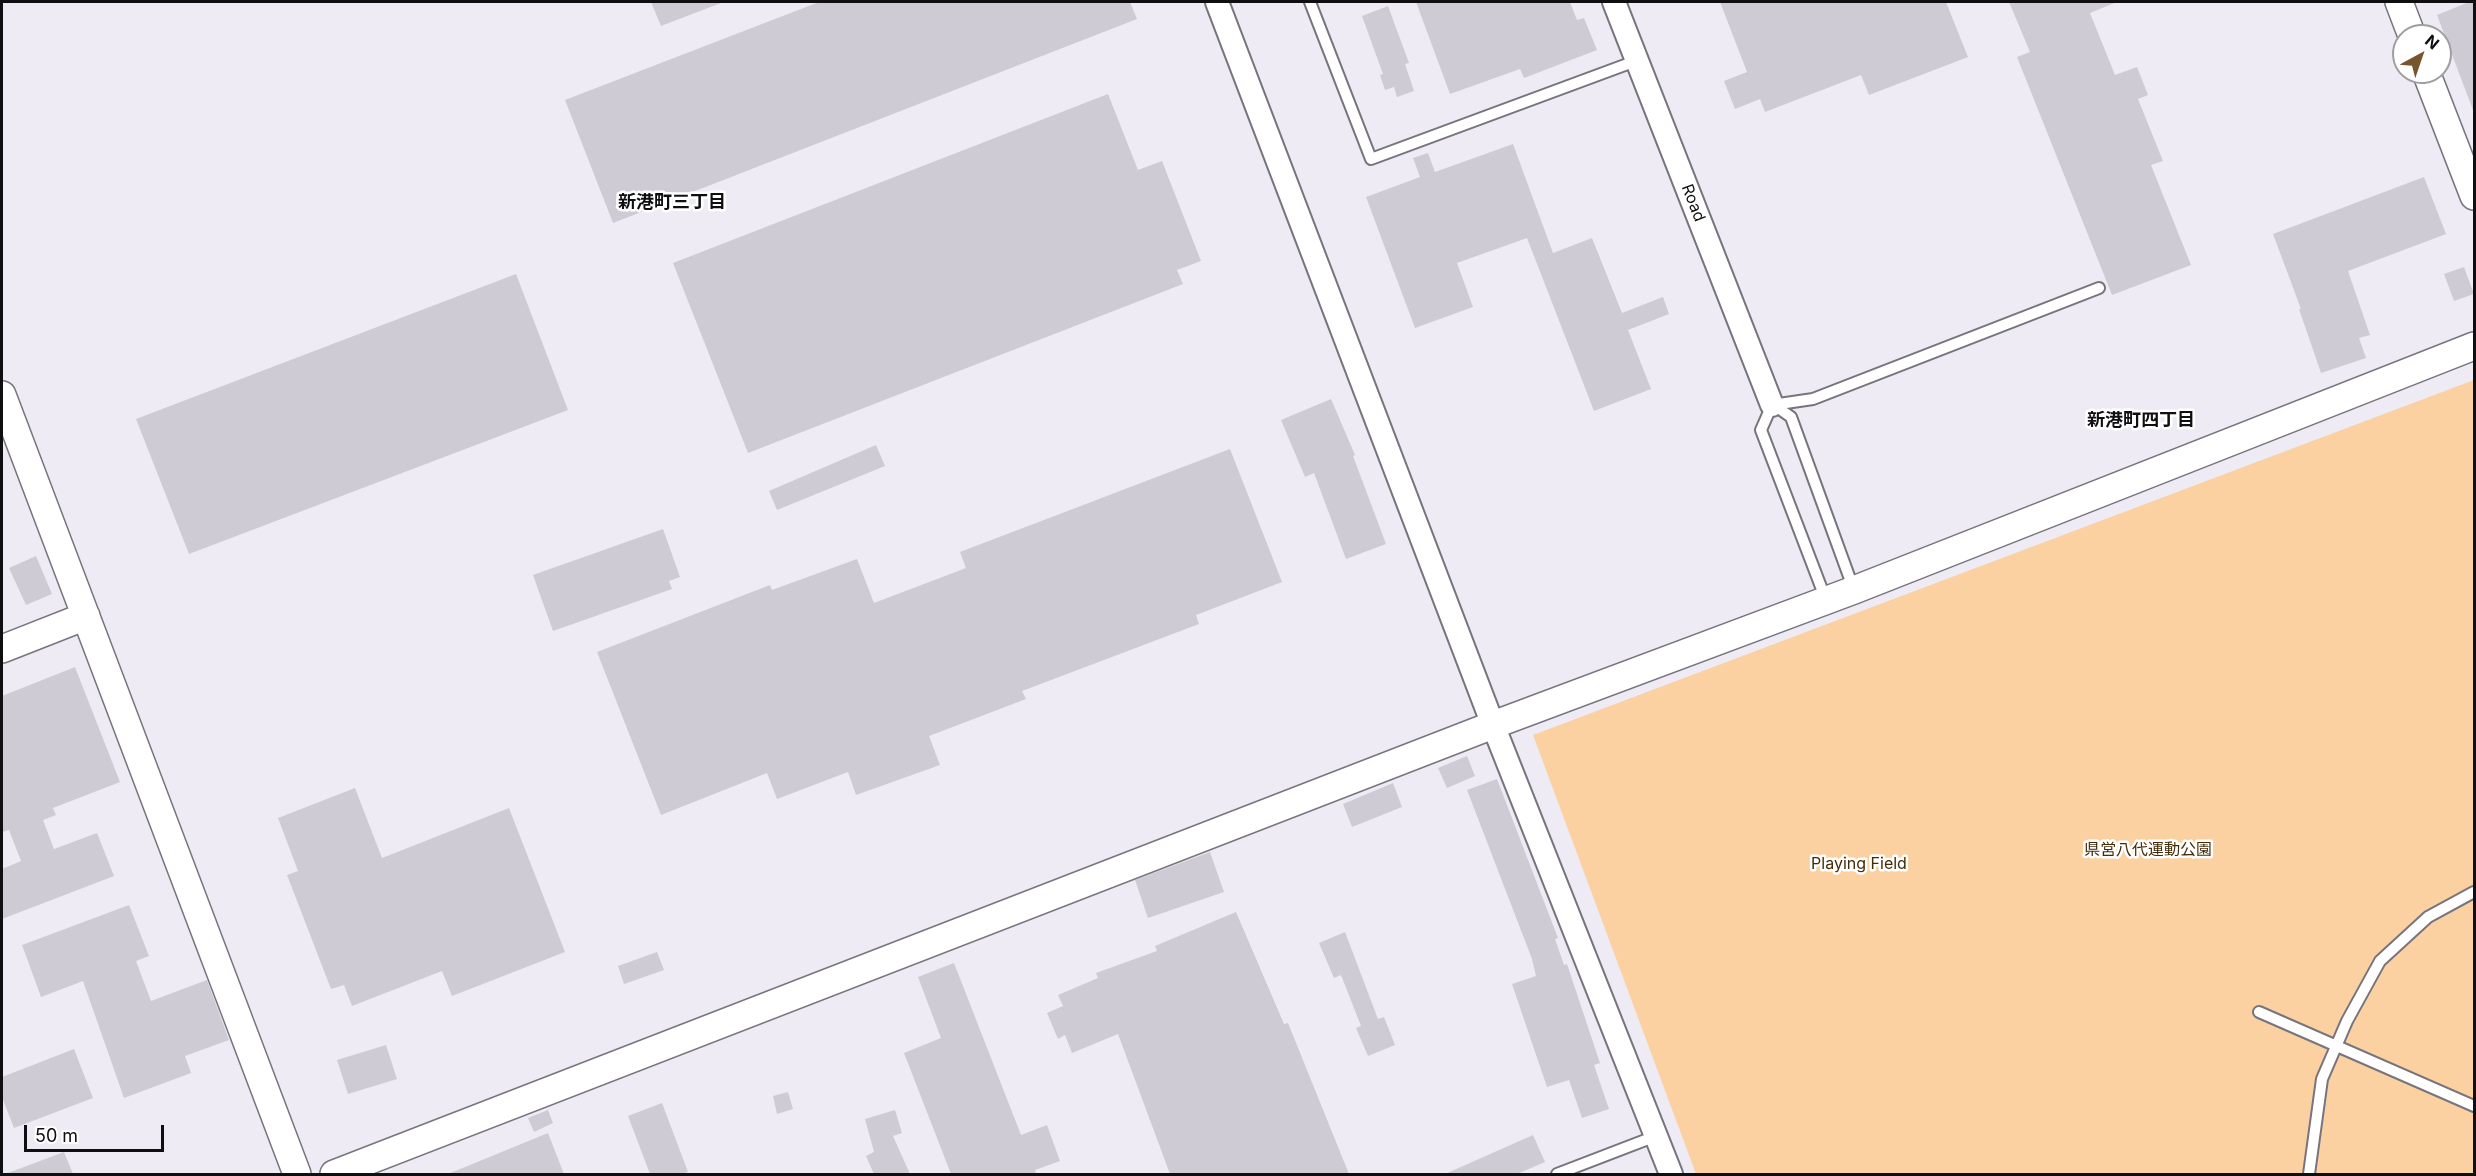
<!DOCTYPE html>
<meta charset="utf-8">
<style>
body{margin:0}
#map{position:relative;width:2476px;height:1176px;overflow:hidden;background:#eeebf4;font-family:Inter,sans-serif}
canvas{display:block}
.frame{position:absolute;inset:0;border:3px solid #0f0e11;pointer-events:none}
.north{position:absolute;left:2392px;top:24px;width:60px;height:60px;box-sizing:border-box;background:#fff;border:2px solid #9f9fa0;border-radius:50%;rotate:40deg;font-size:16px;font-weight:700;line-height:24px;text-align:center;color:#0f0e11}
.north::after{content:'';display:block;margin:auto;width:21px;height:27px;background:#78562d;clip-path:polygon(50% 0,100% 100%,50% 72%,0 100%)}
.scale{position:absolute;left:24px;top:1125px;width:140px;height:27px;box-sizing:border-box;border:3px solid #0f0e11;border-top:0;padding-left:8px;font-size:18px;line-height:21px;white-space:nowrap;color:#0f0e11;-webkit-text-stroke:4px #fff;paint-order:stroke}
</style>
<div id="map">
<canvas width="2476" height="1176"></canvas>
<div class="frame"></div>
<div class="north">N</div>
<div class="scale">50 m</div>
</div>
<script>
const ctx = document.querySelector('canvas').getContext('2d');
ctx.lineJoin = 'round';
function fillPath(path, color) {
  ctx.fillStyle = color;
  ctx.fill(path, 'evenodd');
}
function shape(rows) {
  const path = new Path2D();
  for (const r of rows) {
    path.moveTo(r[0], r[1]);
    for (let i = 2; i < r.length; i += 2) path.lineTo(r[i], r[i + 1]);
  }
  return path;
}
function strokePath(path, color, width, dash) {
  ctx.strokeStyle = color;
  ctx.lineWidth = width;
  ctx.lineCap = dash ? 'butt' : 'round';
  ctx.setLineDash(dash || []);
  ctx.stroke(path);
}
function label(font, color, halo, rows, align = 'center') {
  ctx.font = font + ' Inter,"Noto Sans JP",sans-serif';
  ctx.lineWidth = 5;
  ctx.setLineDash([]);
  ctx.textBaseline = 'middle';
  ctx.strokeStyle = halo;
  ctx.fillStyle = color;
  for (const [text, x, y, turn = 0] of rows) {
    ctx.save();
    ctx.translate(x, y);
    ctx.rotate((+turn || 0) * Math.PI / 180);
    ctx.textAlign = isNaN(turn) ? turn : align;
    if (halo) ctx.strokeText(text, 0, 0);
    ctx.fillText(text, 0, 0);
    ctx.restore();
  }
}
const green = shape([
 [2474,380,2474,1174,1696,1174,1533,735]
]);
const building = shape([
 [651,2,721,2,721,3,661,26],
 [819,2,1130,2,1137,19,613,223,565,100],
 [1416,2,1570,2,1577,20,1584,18,1597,50,1524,78,1520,69,1450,94],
 [1720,2,1946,2,1968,57,1869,95,1861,75,1765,112,1760,99,1735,109,1724,81,1747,72],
 [2009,2,2117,2,2090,13,2115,75,2137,67,2148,95,2138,99,2163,161,2151,165,2191,265,2112,295,2017,57,2030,52],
 [2469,2,2475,2,2473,110,2437,15],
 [1388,6,1409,63,1405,64,1414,91,1397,97,1394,87,1385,90,1380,75,1383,74,1362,16],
 [1108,94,1138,170,1162,161,1201,261,1177,270,1183,284,748,453,673,263],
 [1513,144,1553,253,1592,238,1622,313,1663,297,1669,314,1628,330,1651,389,1594,411,1527,238,1457,263,1473,307,1415,328,1366,197,1420,177,1413,158,1428,153,1435,172],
 [2424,177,2446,234,2348,271,2370,335,2359,338,2366,358,2321,373,2299,309,2301,309,2273,234],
 [2464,267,2474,294,2454,301,2444,274],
 [516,274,568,410,189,554,136,419],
 [1331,399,1355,455,1353,456,1386,544,1346,559,1314,473,1305,477,1281,420],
 [876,445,885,466,777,510,769,491],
 [1230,449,1282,582,1196,615,1199,624,1022,691,1026,699,929,736,940,765,856,795,848,772,777,799,767,773,661,815,597,652,770,585,772,590,857,559,874,603,966,568,960,552],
 [663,529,680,577,669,581,672,589,553,631,533,575],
 [36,556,52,594,26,605,9,568],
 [75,667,120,782,53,808,56,815,43,820,54,849,97,833,114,876,2,919,2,869,21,861,9,830,2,832,2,696],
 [1467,756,1475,776,1447,788,1438,768],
 [1497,779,1558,938,1555,939,1564,965,1567,964,1600,1063,1594,1065,1609,1109,1582,1118,1569,1080,1547,1087,1512,984,1536,976,1532,959,1467,790],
 [1393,783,1402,807,1352,827,1343,804],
 [355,788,382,858,509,808,565,952,452,996,442,971,352,1006,344,985,331,989,287,875,298,871,278,818],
 [1210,852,1224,892,1148,918,1135,880],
 [129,905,149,956,136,961,151,1001,207,980,229,1040,185,1056,191,1073,124,1098,83,981,41,997,22,945],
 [1236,912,1284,1024,1288,1023,1349,1174,1170,1174,1118,1034,1072,1053,1065,1035,1058,1039,1047,1013,1063,1006,1058,995,1098,978,1096,973,1157,951,1155,946],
 [1345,932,1378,1019,1384,1017,1395,1045,1368,1056,1356,1028,1361,1026,1341,975,1334,978,1319,943],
 [657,952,664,970,624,984,618,966],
 [954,963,1021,1135,1047,1125,1060,1161,1035,1170,1036,1174,951,1174,904,1053,941,1038,918,977],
 [386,1045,397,1079,348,1094,337,1060],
 [74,1049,93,1098,14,1128,2,1097,2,1077],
 [788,1092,793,1109,777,1114,773,1096],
 [662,1103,688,1172,680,1174,650,1174,628,1116],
 [548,1110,553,1123,534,1132,528,1118],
 [895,1110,902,1133,893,1136,910,1174,874,1174,866,1156,874,1152,865,1119],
 [548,1133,564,1174,448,1174],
 [1533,1135,1545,1162,1517,1174,1445,1174],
 [64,1152,73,1174,8,1174,8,1173]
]);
const service = shape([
 [1310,2,1371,159,1633,62],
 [1771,403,1791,417,1854,590],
 [1826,600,1761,430,1772,405,1813,399,2099,288],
 [2259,1012,2474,1106],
 [1557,1174,1656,1136],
 [2309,1174,2322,1079,2347,1021,2380,961,2428,917,2474,892]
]);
const minor = shape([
 [1217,2,1493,725,1671,1174],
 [1614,2,1772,405]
]);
const tertiary = shape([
 [2399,2,2412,36],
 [2426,72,2474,196],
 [2,395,297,1174],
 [2,649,86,616],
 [334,1174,1493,725,1854,590,2474,346]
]);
const streetNames = [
 ["Road",1693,203,69]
];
const parkNames = [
 ["県営八代運動公園",2148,850],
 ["Playing Field",1859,864]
];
const neighbourhoodNames = [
 ["新港町三丁目",672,203],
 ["新港町四丁目",2141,421]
];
fillPath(green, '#fbd1a1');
fillPath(building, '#cfcbd4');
strokePath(service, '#77747d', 14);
strokePath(minor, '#77747d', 26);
strokePath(tertiary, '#77747d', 30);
strokePath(service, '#fff', 10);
strokePath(minor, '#fff', 22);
strokePath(tertiary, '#fff', 27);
label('16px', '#0f0e11', '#fff', streetNames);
label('16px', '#452c08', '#fff', parkNames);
label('bold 18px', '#0f0e11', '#fff', neighbourhoodNames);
</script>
